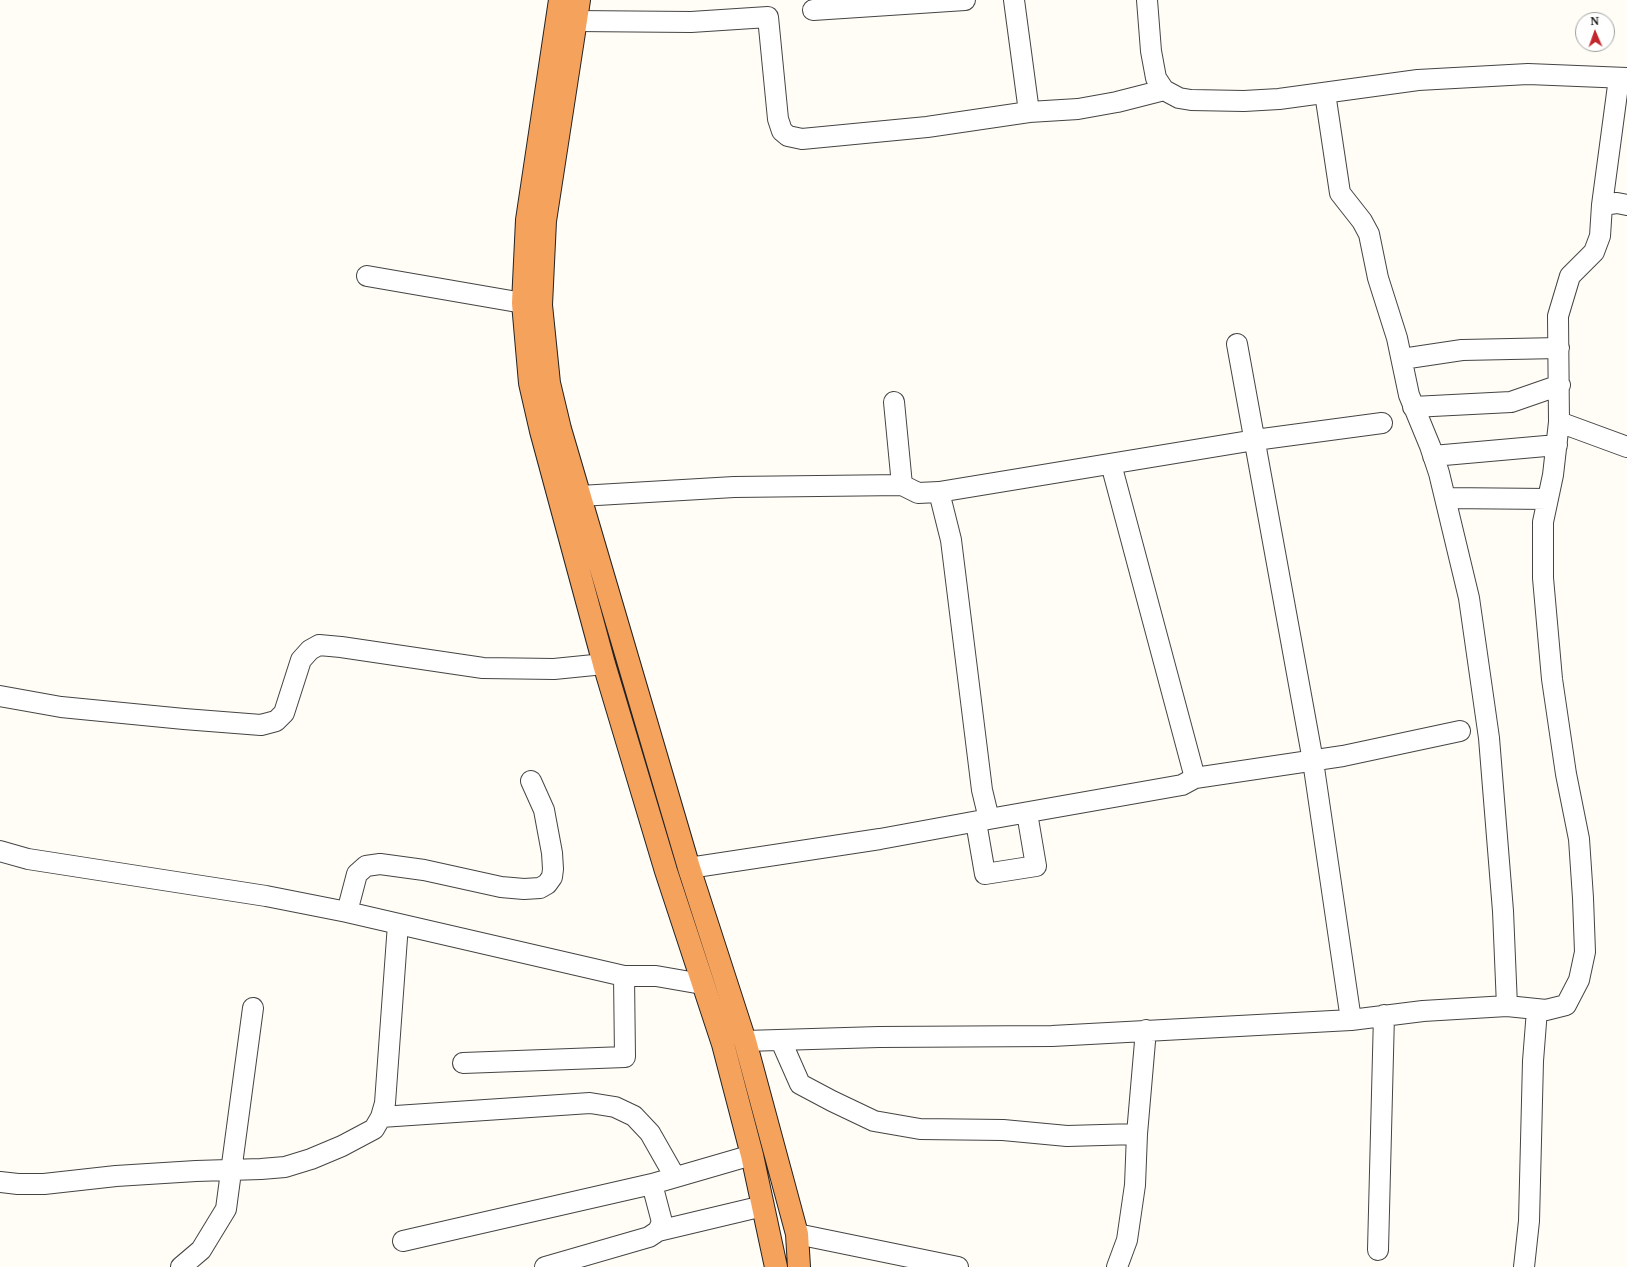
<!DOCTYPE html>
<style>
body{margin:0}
#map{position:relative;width:1627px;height:1267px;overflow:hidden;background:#fffdf5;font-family:"Noto Serif",serif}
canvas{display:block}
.north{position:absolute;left:1575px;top:12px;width:40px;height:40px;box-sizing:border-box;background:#fff;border:1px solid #a0a0a0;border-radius:50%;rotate:358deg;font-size:11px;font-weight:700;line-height:16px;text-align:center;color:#111}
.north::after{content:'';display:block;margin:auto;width:14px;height:18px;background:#c4262e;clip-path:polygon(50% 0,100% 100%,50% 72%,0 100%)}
</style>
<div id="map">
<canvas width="1627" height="1267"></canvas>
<div class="north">N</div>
</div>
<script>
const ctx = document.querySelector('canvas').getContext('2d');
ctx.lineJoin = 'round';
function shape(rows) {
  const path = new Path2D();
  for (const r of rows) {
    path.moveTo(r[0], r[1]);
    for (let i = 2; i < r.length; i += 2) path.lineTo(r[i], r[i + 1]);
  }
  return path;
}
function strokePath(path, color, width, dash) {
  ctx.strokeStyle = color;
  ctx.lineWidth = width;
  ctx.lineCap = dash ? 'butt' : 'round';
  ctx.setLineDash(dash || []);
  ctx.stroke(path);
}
const minor = shape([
 [1014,0,1029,112],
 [1147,0,1151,51,1156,78,1164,90,1179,98,1191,100,1244,101,1279,99,1418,80,1528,74,1627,78],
 [813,10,965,0],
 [575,21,691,22,768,17,778,119,782,131,788,136,802,139,927,127,1029,112,1078,109,1117,102,1164,90],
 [1325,93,1340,193,1362,221,1369,234,1378,278,1397,338,1409,395,1430,446,1439,473,1469,598,1489,738,1503,911,1507,1006],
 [1602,205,1617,203,1627,205],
 [367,276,523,303],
 [1237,344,1313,761,1351,1020],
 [1402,359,1462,350,1559,348],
 [894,402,902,485,918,493,939,492,1255,440,1382,423],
 [1413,407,1511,402,1560,385],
 [1559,422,1627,447],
 [1433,456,1557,445],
 [1111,464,1195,778],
 [580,496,734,487,902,485],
 [1445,498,1548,499],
 [0,696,61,707,184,719,261,725,276,721,284,713,301,660,310,650,319,645,341,647,483,668,554,669,604,664],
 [989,819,1182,785,1195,778,1343,756,1460,731],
 [976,822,985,874,1036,866,1027,813],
 [0,851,28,859,266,896,347,912,624,976,656,976,702,984],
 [689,868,880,839,989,819,982,790,951,540,939,492],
 [347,912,357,874,366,866,380,864,424,870,501,887,524,889,540,888,547,884,552,877,553,869,552,853,544,810,531,781],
 [745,1041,879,1037,1052,1036,1351,1020,1423,1011,1507,1006,1546,1010,1566,1005,1579,980,1585,952,1583,898,1579,839,1566,774,1552,679,1543,578,1543,522,1553,475,1559,422,1558,316,1570,276,1594,252,1600,236,1602,205,1619,78],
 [781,1041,800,1084,832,1101,874,1121,920,1129,1003,1130,1067,1136,1137,1134],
 [463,1063,625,1057,624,976],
 [381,1117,590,1103,615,1107,634,1116,650,1133,675,1177],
 [0,1182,18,1184,44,1184,116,1176,196,1171,261,1169,285,1167,311,1159,342,1146,374,1129,381,1117,385,1103,398,924],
 [658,1231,763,1206],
 [797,1234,958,1267],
 [403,1241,652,1184,752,1155],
 [1378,1250,1384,1015],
 [181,1267,201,1250,226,1209,253,1008],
 [545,1267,649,1237,658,1231,662,1222,652,1184],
 [1117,1267,1127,1240,1135,1185,1137,1134,1146,1030],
 [1524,1267,1529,1221,1533,1061,1537,1010]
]);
const highway = shape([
 [560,0,527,220,523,303,530,383,541,431,604,664,666,871,723,1044,752,1155,776,1267],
 [579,0,545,221,541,305,549,383,560,429,689,868,745,1041,797,1234,799,1267]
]);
strokePath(minor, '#444', 22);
strokePath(highway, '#222', 24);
strokePath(minor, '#fff', 20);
strokePath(highway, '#f5a25d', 22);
</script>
